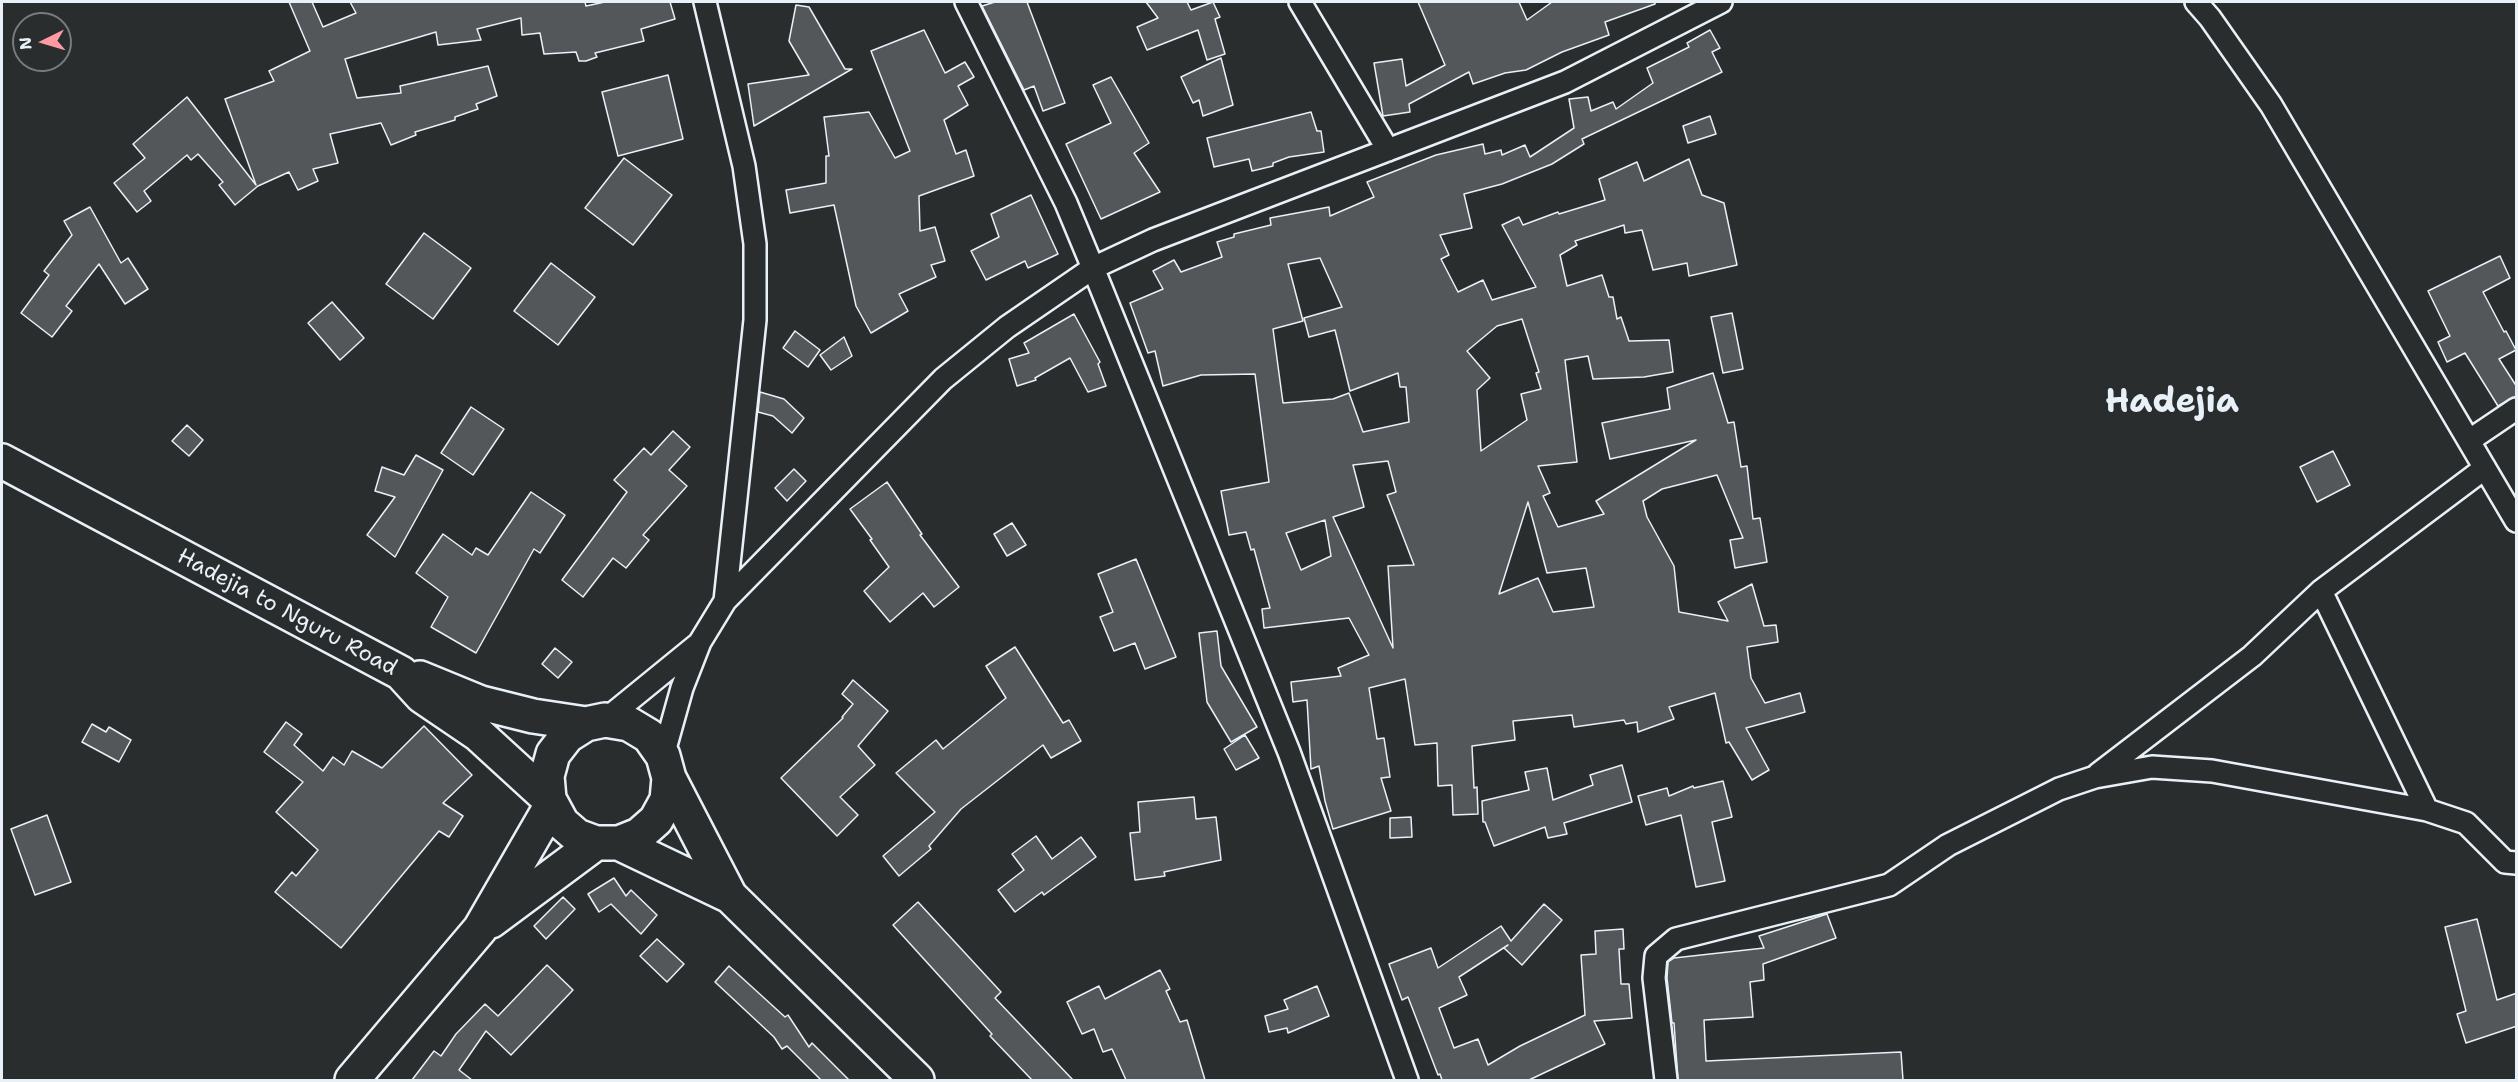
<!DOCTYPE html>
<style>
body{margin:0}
#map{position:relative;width:2518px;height:1082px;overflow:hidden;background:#2a2d2e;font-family:"Shantell Sans",sans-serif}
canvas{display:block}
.frame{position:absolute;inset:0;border:3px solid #e8f1f8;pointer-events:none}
.north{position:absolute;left:12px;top:12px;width:60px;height:60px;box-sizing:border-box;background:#2a2d2e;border:2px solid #767b7f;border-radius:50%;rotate:265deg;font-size:16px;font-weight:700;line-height:24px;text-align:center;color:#e8f1f8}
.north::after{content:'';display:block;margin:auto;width:21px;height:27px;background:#ff9aa2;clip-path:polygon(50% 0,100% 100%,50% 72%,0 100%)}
</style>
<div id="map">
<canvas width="2518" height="1082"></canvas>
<div class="frame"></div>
<div class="north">N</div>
</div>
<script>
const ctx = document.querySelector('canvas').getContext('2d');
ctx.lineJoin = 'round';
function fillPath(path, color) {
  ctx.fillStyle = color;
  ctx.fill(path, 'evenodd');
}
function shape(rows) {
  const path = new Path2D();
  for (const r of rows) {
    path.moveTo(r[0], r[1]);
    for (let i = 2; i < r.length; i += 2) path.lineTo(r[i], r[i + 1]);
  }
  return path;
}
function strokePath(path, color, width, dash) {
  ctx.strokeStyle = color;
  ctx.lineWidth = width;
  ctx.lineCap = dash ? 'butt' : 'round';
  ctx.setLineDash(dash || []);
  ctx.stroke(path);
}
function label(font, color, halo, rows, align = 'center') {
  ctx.font = font + ' "Shantell Sans",sans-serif';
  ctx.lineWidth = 4.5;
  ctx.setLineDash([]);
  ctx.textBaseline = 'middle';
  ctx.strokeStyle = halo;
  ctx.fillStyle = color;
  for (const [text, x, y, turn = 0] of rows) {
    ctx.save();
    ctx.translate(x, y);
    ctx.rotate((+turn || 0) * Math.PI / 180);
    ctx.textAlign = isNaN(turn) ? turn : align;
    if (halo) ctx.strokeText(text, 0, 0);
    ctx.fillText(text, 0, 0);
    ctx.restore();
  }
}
const building = shape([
 [289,2,312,2,323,27,356,13,350,2,585,2,586,6,605,2,670,2,675,19,641,29,644,41,595,53,597,57,586,61,579,61,576,52,544,54,540,33,522,35,521,18,477,29,481,40,438,45,436,32,345,59,357,98,401,93,400,86,488,66,497,96,476,104,478,109,455,117,455,120,415,132,416,135,391,145,381,123,330,134,338,163,313,169,318,181,298,190,289,172,258,186,235,205,219,185,223,182,198,154,191,160,187,155,144,191,151,201,137,212,114,183,145,158,133,144,187,97,256,185,225,99,274,81,269,71,310,51,289,2],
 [995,2,1027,2,1065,103,1043,111,1034,86,1024,90,982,6,995,2],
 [1146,2,1187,2,1191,10,1213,2,1220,17,1215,19,1225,54,1207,60,1198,30,1147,50,1137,27,1158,18,1146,2],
 [1418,2,1519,2,1527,20,1552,2,1655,2,1655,4,1605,22,1609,35,1562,52,1526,70,1505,73,1473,84,1469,72,1409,104,1410,112,1383,116,1374,63,1402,59,1406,86,1445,65,1418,2],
 [796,5,809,7,845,69,852,69,754,126,748,84,809,75,789,41,796,5],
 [924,30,945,73,965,62,974,77,958,86,968,105,944,120,956,154,966,150,974,176,919,196,920,231,935,227,945,261,931,265,936,277,899,294,908,311,871,333,856,306,834,205,790,213,786,190,826,183,826,156,829,156,824,117,869,112,895,158,910,151,871,51,924,30],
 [1710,30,1720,48,1712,52,1722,72,1582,139,1584,144,1552,164,1502,184,1464,194,1472,228,1440,235,1449,255,1441,259,1458,292,1483,280,1492,300,1536,287,1502,225,1519,217,1523,225,1558,212,1559,214,1605,200,1599,179,1637,162,1644,181,1689,159,1702,195,1724,203,1737,265,1689,276,1687,263,1653,270,1642,230,1625,233,1624,225,1575,241,1577,245,1560,255,1567,286,1602,275,1609,297,1613,297,1617,319,1621,317,1629,341,1669,340,1673,372,1644,377,1593,379,1588,356,1565,360,1577,462,1538,466,1550,493,1543,496,1558,527,1604,514,1596,501,1696,440,1610,459,1602,423,1670,409,1667,388,1713,373,1728,423,1734,422,1741,467,1747,466,1753,519,1760,518,1767,562,1735,568,1730,540,1743,538,1717,475,1662,489,1643,501,1647,517,1674,566,1679,612,1728,621,1718,602,1752,584,1764,626,1776,625,1778,642,1747,647,1751,678,1765,703,1800,693,1805,712,1746,728,1769,770,1752,780,1729,742,1726,743,1715,693,1669,707,1674,719,1638,732,1637,722,1626,724,1624,720,1574,727,1572,715,1513,721,1515,740,1472,746,1474,788,1477,787,1478,814,1453,815,1452,785,1438,786,1437,743,1415,745,1405,679,1369,688,1377,739,1384,738,1390,777,1381,778,1391,811,1333,829,1325,801,1319,766,1311,769,1307,700,1293,702,1291,682,1341,676,1338,668,1369,655,1349,618,1264,628,1262,609,1270,608,1254,549,1251,550,1246,532,1229,535,1221,491,1269,482,1255,374,1201,375,1163,386,1155,351,1148,353,1130,303,1163,289,1153,271,1174,260,1181,272,1222,257,1217,242,1234,237,1234,234,1271,225,1270,218,1329,207,1330,216,1374,197,1367,182,1436,155,1483,144,1485,154,1501,150,1502,155,1525,145,1530,157,1574,128,1569,99,1588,97,1591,111,1613,102,1616,109,1653,83,1647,68,1689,47,1687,43,1710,30],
 [1320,258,1342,307,1304,318,1309,337,1335,330,1350,391,1398,373,1400,387,1406,387,1409,422,1363,432,1349,393,1333,399,1283,403,1273,329,1303,321,1288,264,1320,258],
 [1522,319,1539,372,1536,373,1541,389,1521,394,1527,420,1481,451,1477,390,1490,378,1467,351,1497,326,1522,319],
 [1388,461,1396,492,1387,495,1414,565,1388,566,1393,648,1333,517,1364,507,1353,465,1388,461],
 [1528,502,1547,573,1586,568,1594,607,1553,612,1538,578,1499,594,1528,502],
 [1325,520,1331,556,1301,570,1286,533,1325,520],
 [1221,58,1233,105,1203,116,1199,100,1193,103,1181,77,1221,58],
 [668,75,683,139,618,156,602,92,668,75],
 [1111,77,1149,143,1134,153,1160,192,1101,219,1066,144,1111,123,1093,85,1111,77],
 [1311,112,1317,131,1321,131,1324,152,1289,157,1273,163,1273,166,1252,171,1249,159,1214,167,1207,138,1311,112],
 [1710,116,1716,134,1688,143,1683,126,1710,116],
 [624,158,672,195,633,245,585,208,624,158],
 [1031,195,1058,254,1028,268,1025,261,986,280,971,251,999,237,991,214,1031,195],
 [90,207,121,263,128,258,148,289,125,304,99,264,66,306,72,311,52,337,21,313,49,275,44,271,72,235,64,221,90,207],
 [424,233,471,268,433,319,386,284,424,233],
 [2500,256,2510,278,2483,292,2504,332,2506,331,2516,350,2499,359,2517,387,2517,396,2498,406,2465,353,2447,362,2438,342,2450,336,2428,291,2500,256],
 [551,263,595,297,558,345,514,311,551,263],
 [332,302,364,338,340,360,308,323,332,302],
 [1732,313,1743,369,1723,373,1711,317,1732,313],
 [1074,314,1100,362,1098,364,1106,386,1088,392,1070,358,1035,378,1036,380,1017,386,1009,359,1029,353,1024,343,1074,314],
 [795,331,820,350,808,367,783,348,795,331],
 [844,337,852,356,831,370,820,355,844,337],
 [760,392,784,399,804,418,792,433,773,416,758,412,760,392],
 [471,407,504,429,473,475,441,453,471,407],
 [187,425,203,440,189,456,172,441,187,425],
 [673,431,690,447,669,470,687,486,643,535,649,540,626,568,613,558,583,597,562,580,627,492,614,480,644,448,651,455,673,431],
 [2333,451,2350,485,2317,502,2300,467,2333,451],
 [416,455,443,470,395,557,367,535,395,497,375,491,382,467,404,475,416,455],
 [794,469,806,481,787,501,775,488,794,469],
 [887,482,922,534,920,535,959,587,934,607,923,593,890,622,864,591,889,567,870,540,872,539,850,509,887,482],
 [531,492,565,515,540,553,534,549,476,653,431,627,448,597,416,573,443,534,472,555,476,548,488,555,531,492],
 [1012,523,1026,545,1007,556,994,534,1012,523],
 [1136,559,1176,657,1145,669,1135,643,1114,651,1100,617,1113,612,1098,574,1136,559],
 [1217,631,1221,666,1257,727,1231,742,1207,702,1199,633,1217,631],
 [1015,647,1063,723,1069,720,1081,741,1051,758,1043,745,961,809,929,846,931,849,899,876,883,856,935,812,896,773,936,740,943,749,1006,698,986,666,1015,647],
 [555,648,572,662,558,678,542,664,555,648],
 [853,680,888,711,858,746,875,765,840,797,858,815,837,836,781,778,843,718,842,717,853,704,842,694,853,680],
 [286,722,302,734,294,745,323,771,333,757,344,765,352,751,382,768,424,726,472,775,443,803,463,816,449,837,439,831,341,948,275,892,292,872,296,876,318,850,276,812,303,782,264,752,286,722],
 [92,724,106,732,109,727,131,740,119,762,82,742,92,724],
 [1245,735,1259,758,1236,770,1224,749,1245,735],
 [1622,765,1632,802,1564,823,1567,834,1548,838,1545,827,1494,846,1485,822,1483,822,1482,801,1529,790,1525,772,1547,768,1553,800,1593,785,1590,775,1622,765],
 [1723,781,1732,817,1712,822,1725,881,1696,887,1681,815,1646,825,1638,796,1667,788,1669,796,1693,786,1694,788,1723,781],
 [1194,797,1196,819,1216,817,1221,860,1164,872,1165,876,1135,880,1130,833,1140,832,1138,802,1194,797],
 [47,815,71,882,35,895,11,829,47,815],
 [1411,817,1412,837,1390,838,1390,818,1411,817],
 [1036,836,1052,859,1081,837,1096,857,1044,895,1042,892,1015,912,998,890,1024,870,1012,854,1036,836],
 [614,878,626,896,631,890,657,915,641,934,611,904,599,912,588,894,614,878],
 [563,897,575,909,546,939,534,926,563,897],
 [918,902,1001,992,995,998,1073,1080,1032,1080,990,1036,992,1034,893,925,918,902],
 [1544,904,1562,920,1522,965,1504,948,1508,945,1459,977,1467,995,1439,1008,1454,1048,1478,1039,1488,1065,1520,1046,1585,1015,1581,955,1596,954,1595,931,1623,929,1624,949,1619,949,1621,984,1629,984,1632,1018,1594,1021,1605,1044,1529,1080,1442,1080,1440,1074,1438,1075,1408,997,1402,1000,1389,964,1431,948,1438,968,1501,926,1511,941,1544,904],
 [1827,914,1836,938,1763,964,1764,980,1750,982,1753,1017,1704,1020,1706,1061,1901,1052,1903,1080,1678,1080,1674,1023,1672,1023,1667,978,1668,962,1674,958,1764,948,1759,936,1827,914],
 [2477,919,2497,1000,2517,993,2517,1026,2466,1043,2457,1014,2466,1011,2445,927,2477,919],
 [657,939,684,964,667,982,640,956,657,939],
 [547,965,573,990,511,1055,486,1031,459,1070,472,1080,412,1080,434,1051,441,1056,456,1034,485,1004,498,1016,547,965],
 [729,966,785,1017,788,1015,809,1047,812,1043,849,1080,821,1080,787,1046,782,1049,774,1037,715,982,729,966],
 [1160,970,1170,989,1166,991,1180,1022,1187,1020,1205,1080,1126,1080,1112,1049,1103,1052,1094,1029,1082,1034,1067,1002,1099,986,1105,999,1160,970],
 [1317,986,1329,1016,1288,1033,1287,1028,1269,1032,1265,1016,1288,1009,1284,1000,1317,986]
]);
const minor = shape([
 [705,2,744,166,755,244,755,320,725,601],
 [966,2,1066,203,1093,268,1289,752,1407,1080],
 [1300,2,1388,150],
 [2196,2,2210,18,2271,105,2516,521],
 [2470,440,2516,409],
 [2321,591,2427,810],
 [605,720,697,645],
 [663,756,682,688,700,642,725,601,943,379,1007,327,1093,268,1153,240,1565,82,1721,2],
 [2098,774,2252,656,2321,591,2485,468],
 [1666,1080,1654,978,1656,956,1676,939,1889,885,1948,845,2059,789,2095,777,2152,767,2212,771,2427,810,2466,823,2505,862,2516,863]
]);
const primary = shape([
 [2,461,401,673,422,696,478,734,549,799],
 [420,678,481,703,533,716,586,724],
 [669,778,667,800,656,820,639,835,619,843,596,843,577,836,562,823,549,799,547,776,553,754,567,736,586,724,605,720,629,724,649,736,663,756,669,778,730,896,917,1080],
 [619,843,730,896],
 [491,921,596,843],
 [352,1080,480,929,551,806]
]);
const streetNames = [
 ["Hadejia to Nguru Road",287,613,28]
];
const townNames = [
 ["Hadejia",2172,403]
];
fillPath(building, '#535759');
strokePath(building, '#e8f1f8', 1.5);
strokePath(minor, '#e8f1f8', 26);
strokePath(primary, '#e8f1f8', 38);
strokePath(minor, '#2a2d2e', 21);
strokePath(primary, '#2a2d2e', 33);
label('22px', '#e8f1f8', '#2a2d2e', streetNames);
label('bold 34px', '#e8f1f8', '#2a2d2e', townNames);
</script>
